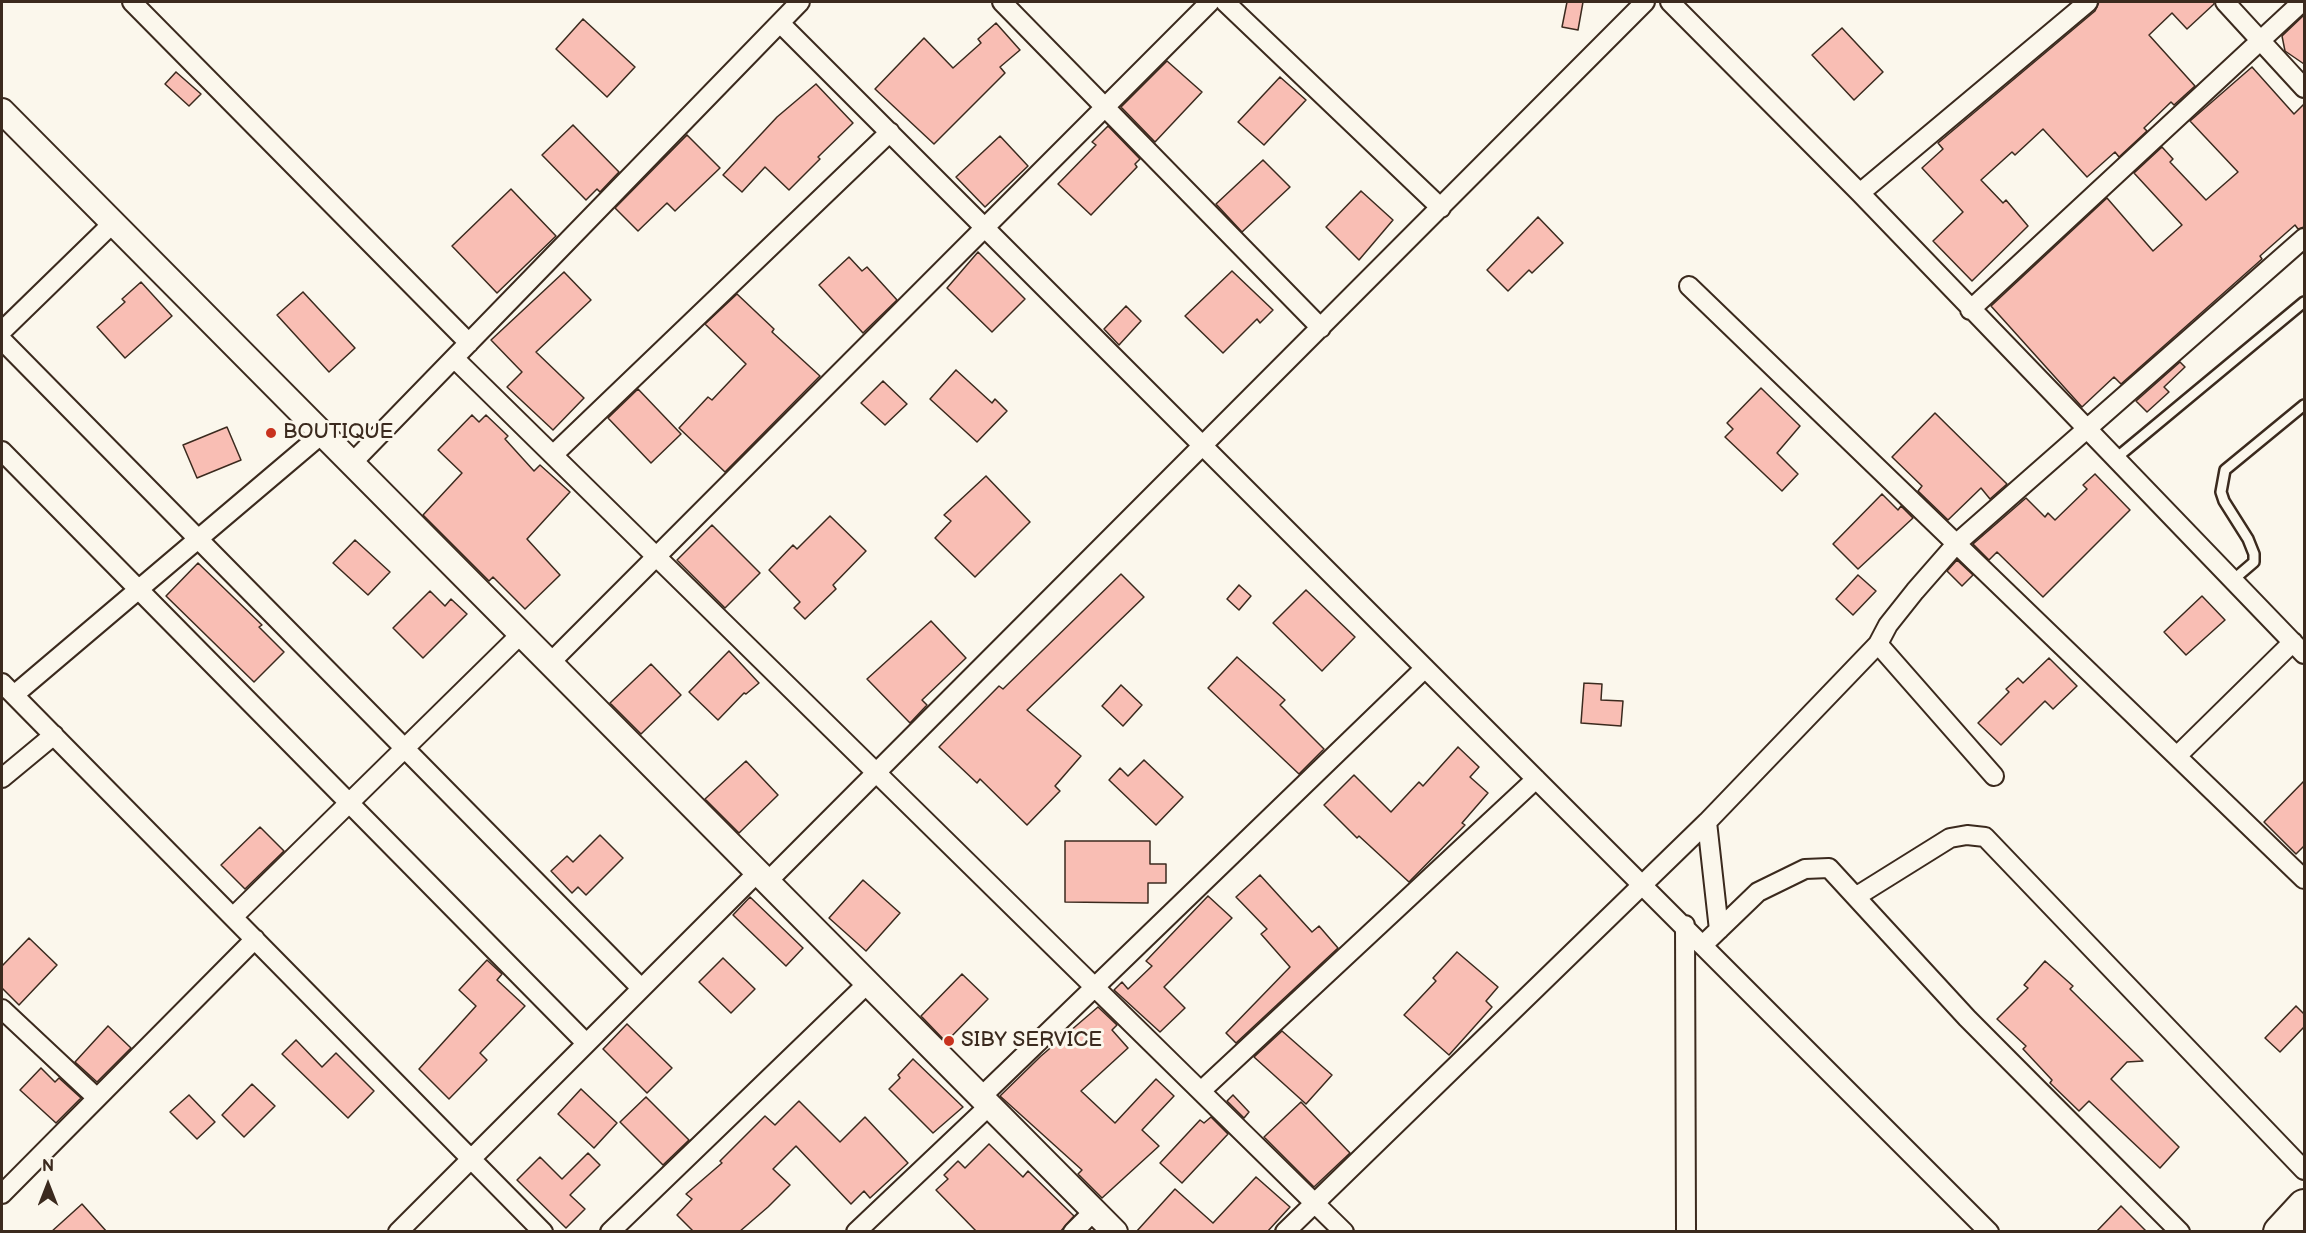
<!DOCTYPE html>
<style>
body{margin:0}
#map{position:relative;width:2306px;height:1233px;overflow:hidden;background:#fbf7ec;font-family:"Balsamiq Sans",sans-serif}
canvas{display:block}
.frame{position:absolute;inset:0;border:3px solid #3b2a1e;pointer-events:none}
.north{position:absolute;left:18px;top:1155px;width:60px;height:60px;-webkit-text-stroke:4px #fbf7ec;paint-order:stroke;rotate:0deg;font-size:16px;font-weight:700;line-height:24px;text-align:center;color:#3b2a1e}
.north::after{content:'';display:block;margin:auto;width:21px;height:27px;background:#3b2a1e;clip-path:polygon(50% 0,100% 100%,50% 72%,0 100%)}
</style>
<div id="map">
<canvas width="2306" height="1233"></canvas>
<div class="frame"></div>
<div class="north">N</div>
</div>
<script>
const ctx = document.querySelector('canvas').getContext('2d');
ctx.lineJoin = 'round';
function fillPath(path, color) {
  ctx.fillStyle = color;
  ctx.fill(path, 'evenodd');
}
function shape(rows) {
  const path = new Path2D();
  for (const r of rows) {
    path.moveTo(r[0], r[1]);
    for (let i = 2; i < r.length; i += 2) path.lineTo(r[i], r[i + 1]);
  }
  return path;
}
function strokePath(path, color, width, dash) {
  ctx.strokeStyle = color;
  ctx.lineWidth = width;
  ctx.lineCap = dash ? 'butt' : 'round';
  ctx.setLineDash(dash || []);
  ctx.stroke(path);
}
function label(font, color, halo, rows, align = 'center') {
  ctx.font = font + ' "Balsamiq Sans",sans-serif';
  ctx.lineWidth = 6;
  ctx.setLineDash([]);
  ctx.textBaseline = 'middle';
  ctx.strokeStyle = halo;
  ctx.fillStyle = color;
  for (const [text, x, y, turn = 0] of rows) {
    ctx.save();
    ctx.translate(x, y);
    ctx.rotate((+turn || 0) * Math.PI / 180);
    ctx.textAlign = isNaN(turn) ? turn : align;
    if (halo) ctx.strokeText(text, 0, 0);
    ctx.fillText(text, 0, 0);
    ctx.restore();
  }
}
const building = shape([
 [1567,2,1583,2,1578,30,1562,27,1567,2],
 [2099,2,2214,2,2214,4,2187,29,2172,13,2149,35,2195,86,2174,105,2171,102,2144,128,2147,131,2119,157,2115,152,2087,177,2043,129,2015,155,2012,152,1981,180,2003,203,2006,200,2028,226,1972,281,1933,241,1963,212,1922,168,1943,149,1938,143,2095,11,2099,2],
 [2304,15,2304,64,2285,51,2282,36,2304,15],
 [583,19,635,67,607,97,556,49,583,19],
 [996,23,1020,50,1000,67,1005,73,934,144,875,89,924,38,953,68,981,43,978,39,996,23],
 [1842,28,1883,72,1854,100,1812,55,1842,28],
 [1167,61,1202,92,1155,142,1121,107,1167,61],
 [2252,67,2294,114,2304,104,2304,227,2298,229,2295,225,2260,256,2262,259,2121,384,2114,377,2082,407,1991,306,2107,198,2153,251,2182,225,2134,173,2162,147,2173,159,2170,162,2206,200,2238,172,2190,121,2252,67],
 [176,72,201,94,189,106,165,84,176,72],
 [1280,77,1306,100,1264,145,1238,122,1280,77],
 [816,84,853,123,818,157,820,159,789,190,765,167,742,192,723,175,777,117,816,84],
 [573,125,619,172,600,192,597,189,586,200,542,155,573,125],
 [1108,126,1140,159,1135,164,1137,167,1091,215,1058,184,1096,145,1092,142,1108,126],
 [687,135,720,168,675,211,667,203,638,231,615,208,687,135],
 [1000,136,1028,166,985,207,956,177,1000,136],
 [1263,160,1290,187,1242,232,1216,204,1263,160],
 [511,189,556,236,497,293,452,246,511,189],
 [1361,191,1393,220,1359,260,1326,227,1361,191],
 [1538,217,1563,243,1532,273,1529,270,1508,291,1487,270,1538,217],
 [978,252,1025,299,992,332,947,288,978,252],
 [849,257,862,271,867,267,897,300,863,333,819,285,849,257],
 [1232,271,1273,310,1260,323,1257,319,1223,353,1185,316,1232,271],
 [564,272,591,300,536,352,584,398,553,430,507,387,522,372,491,340,564,272],
 [141,282,172,316,125,358,97,327,125,302,122,299,141,282],
 [303,292,355,348,329,372,277,315,303,292],
 [737,294,774,329,772,332,820,376,725,472,679,428,708,397,712,400,746,364,705,324,737,294],
 [1126,306,1141,321,1119,345,1104,329,1126,306],
 [2180,362,2185,367,2164,387,2169,392,2147,412,2136,401,2180,362],
 [956,370,992,403,995,399,1007,411,977,442,930,399,956,370],
 [883,381,907,404,885,425,861,403,883,381],
 [1761,388,1800,426,1777,453,1798,474,1782,491,1725,437,1733,429,1727,423,1761,388],
 [638,389,681,434,651,463,608,418,638,389],
 [1935,413,2007,484,1990,499,1981,488,1948,520,1918,491,1922,486,1892,457,1935,413],
 [472,415,479,422,486,415,508,436,505,439,534,471,540,465,570,492,527,539,560,575,525,609,493,577,489,581,423,515,462,473,438,450,472,415],
 [227,427,241,460,197,478,183,445,227,427],
 [2095,474,2130,510,2043,597,1997,552,1989,560,1973,544,2026,498,2045,517,2048,513,2055,520,2087,489,2083,485,2095,474],
 [986,476,1030,522,975,577,935,538,951,521,944,515,986,476],
 [1882,494,1898,510,1901,506,1913,518,1858,569,1833,544,1882,494],
 [830,516,866,551,833,585,836,589,805,619,794,608,800,602,769,570,793,545,797,549,830,516],
 [712,525,760,573,725,608,677,560,712,525],
 [355,540,390,572,368,595,333,563,355,540],
 [1957,560,1973,575,1962,586,1947,571,1957,560],
 [198,563,262,625,259,627,284,652,254,682,166,596,198,563],
 [1121,574,1144,597,1027,710,1081,756,1055,786,1060,791,1027,825,980,779,977,783,939,747,999,686,1003,689,1121,574],
 [1858,575,1876,591,1853,615,1836,599,1858,575],
 [1239,585,1251,596,1239,610,1227,599,1239,585],
 [1306,590,1355,637,1322,671,1273,623,1306,590],
 [430,591,445,606,451,599,467,614,423,658,393,628,430,591],
 [2202,596,2225,620,2186,655,2164,632,2202,596],
 [931,621,966,658,922,700,927,705,910,723,867,679,931,621],
 [729,651,759,683,746,694,744,693,718,720,689,692,729,651],
 [1237,657,1285,700,1280,705,1324,749,1299,774,1208,688,1237,657],
 [2049,658,2077,686,2053,709,2045,701,2001,745,1978,723,2009,692,2006,689,2018,678,2023,683,2049,658],
 [651,664,681,695,641,734,610,703,651,664],
 [1584,683,1602,684,1601,700,1623,701,1621,726,1581,723,1584,683],
 [1121,685,1142,705,1123,726,1102,706,1121,685],
 [1458,747,1479,767,1470,777,1488,793,1462,823,1465,825,1409,882,1359,836,1357,838,1324,805,1354,775,1391,812,1419,782,1423,786,1458,747],
 [1144,760,1183,797,1156,825,1109,780,1120,768,1128,776,1144,760],
 [746,761,778,795,739,833,705,799,746,761],
 [2304,781,2304,846,2296,854,2264,822,2304,781],
 [260,827,284,851,245,889,221,865,260,827],
 [600,835,623,858,586,895,578,887,572,893,551,871,567,856,573,862,600,835],
 [1065,841,1150,841,1150,864,1166,864,1166,883,1148,883,1148,903,1065,902,1065,841],
 [1260,875,1312,932,1319,926,1338,948,1236,1043,1226,1033,1290,967,1261,934,1267,929,1236,897,1260,875],
 [863,880,900,913,866,951,829,918,863,880],
 [1208,896,1232,918,1164,987,1185,1008,1160,1032,1114,990,1122,982,1128,989,1152,966,1146,961,1208,896],
 [750,897,803,948,786,966,733,915,750,897],
 [29,938,57,965,19,1005,2,988,2,966,29,938],
 [1457,952,1498,987,1486,1001,1492,1007,1449,1055,1404,1015,1436,981,1433,978,1457,952],
 [723,958,755,989,731,1013,699,982,723,958],
 [487,960,502,974,497,980,525,1006,480,1053,487,1060,449,1099,419,1069,476,1006,459,990,487,960],
 [2045,961,2073,986,2070,989,2143,1061,2127,1062,2111,1079,2179,1147,2160,1168,2089,1101,2079,1111,2050,1083,2052,1080,2023,1049,2026,1046,1997,1019,2028,988,2024,985,2045,961],
 [962,974,988,999,946,1042,921,1016,962,974],
 [2296,1006,2304,1014,2304,1027,2280,1052,2265,1038,2296,1006],
 [1098,1007,1117,1025,1112,1030,1128,1048,1081,1091,1115,1123,1156,1079,1174,1096,1142,1130,1159,1146,1102,1198,1078,1174,1082,1170,1000,1096,1041,1056,1098,1007],
 [627,1024,672,1068,647,1093,603,1049,627,1024],
 [108,1026,131,1048,97,1082,75,1062,108,1026],
 [1282,1031,1332,1075,1306,1104,1254,1057,1282,1031],
 [296,1040,322,1067,336,1053,374,1091,348,1118,282,1054,296,1040],
 [913,1059,963,1107,933,1133,889,1089,900,1078,898,1075,913,1059],
 [41,1068,55,1082,59,1078,81,1098,56,1123,20,1090,41,1068],
 [252,1084,275,1106,244,1137,222,1115,252,1084],
 [581,1089,617,1123,594,1148,558,1114,581,1089],
 [189,1095,215,1122,197,1139,170,1112,189,1095],
 [1233,1095,1249,1112,1244,1118,1227,1101,1233,1095],
 [646,1097,689,1140,663,1165,620,1122,646,1097],
 [799,1101,840,1142,865,1117,908,1163,870,1198,864,1191,851,1204,796,1146,773,1169,790,1185,768,1207,739,1232,694,1232,677,1215,692,1199,686,1194,722,1163,720,1161,765,1116,775,1125,799,1101],
 [1301,1102,1350,1153,1314,1187,1264,1137,1301,1102],
 [1211,1117,1228,1134,1182,1183,1160,1163,1200,1120,1204,1123,1211,1117],
 [989,1144,1023,1177,1028,1171,1074,1216,1060,1232,977,1232,936,1190,948,1179,944,1175,958,1161,965,1168,989,1144],
 [588,1153,600,1165,570,1195,585,1209,566,1228,517,1180,540,1157,562,1179,588,1153],
 [1256,1177,1290,1207,1267,1232,1136,1232,1175,1189,1213,1223,1256,1177],
 [82,1204,107,1232,51,1232,82,1204],
 [2121,1206,2147,1232,2096,1232,2121,1206]
]);
const service = shape([
 [2115,459,2304,302],
 [2233,580,2254,562,2254,554,2248,539,2224,501,2221,492,2225,470,2304,405]
]);
const minor = shape([
 [132,2,469,343],
 [1002,2,1321,328],
 [1225,2,1441,208],
 [1670,2,1860,193,2304,654],
 [2225,2,2304,88],
 [780,23,1989,1232],
 [1860,193,2088,2],
 [1689,286,2304,879],
 [1970,310,2302,2],
 [2,331,113,223],
 [2,340,641,988],
 [454,358,1344,1232],
 [2,451,586,1043],
 [553,455,890,132],
 [352,463,800,2],
 [1878,644,1994,776],
 [550,663,1210,2],
 [2,683,543,1232],
 [14,695,322,434],
 [2177,756,2293,642],
 [2,778,54,735],
 [1707,822,1719,930],
 [767,882,1645,2],
 [1857,896,1950,838,1967,835,1985,837,2304,1170],
 [233,917,521,634],
 [1685,925,1686,1232],
 [1704,944,1758,892,1805,869,1829,868,1967,1018,2180,1232],
 [2,1009,97,1098],
 [1201,1091,1536,779],
 [981,1097,1425,668],
 [2,1194,255,939],
 [398,1232,758,872],
 [610,1232,868,983],
 [856,1232,990,1105],
 [1073,1232,1094,1211],
 [1285,1232,1707,822,1878,644,1888,625,1915,591,1957,543,2304,238]
]);
const tertiary = shape([
 [2,111,1115,1232]
]);
const trunk = shape([
 [2280,1232,2304,1206]
]);
const markers = [
 [271,433,6,"#c8321e"],
 [949,1041,6,"#c8321e"]
];
const poiNames = [
 ["BOUTIQUE",283,433],
 ["SIBY SERVICE",961,1041]
];
fillPath(building, '#f9beb4');
strokePath(building, '#3b2a1e', 1.5);
strokePath(service, '#3b2a1e', 14);
strokePath(minor, '#3b2a1e', 22);
strokePath(tertiary, '#3b2a1e', 28);
strokePath(trunk, '#3b2a1e', 36);
strokePath(service, '#fbf7ec', 9);
strokePath(minor, '#fbf7ec', 18);
strokePath(tertiary, '#fbf7ec', 24);
strokePath(trunk, '#fbf7ec', 32);
for (const [x, y, r, color] of markers) {
  const dot = new Path2D();
  dot.arc(x, y, r, 0, 2 * Math.PI);
  ctx.fillStyle = color;
  ctx.fill(dot);
  strokePath(dot, '#fbf7ec', 2);
}
label('21px', '#3b2a1e', '#fbf7ec', poiNames, 'left');
</script>
